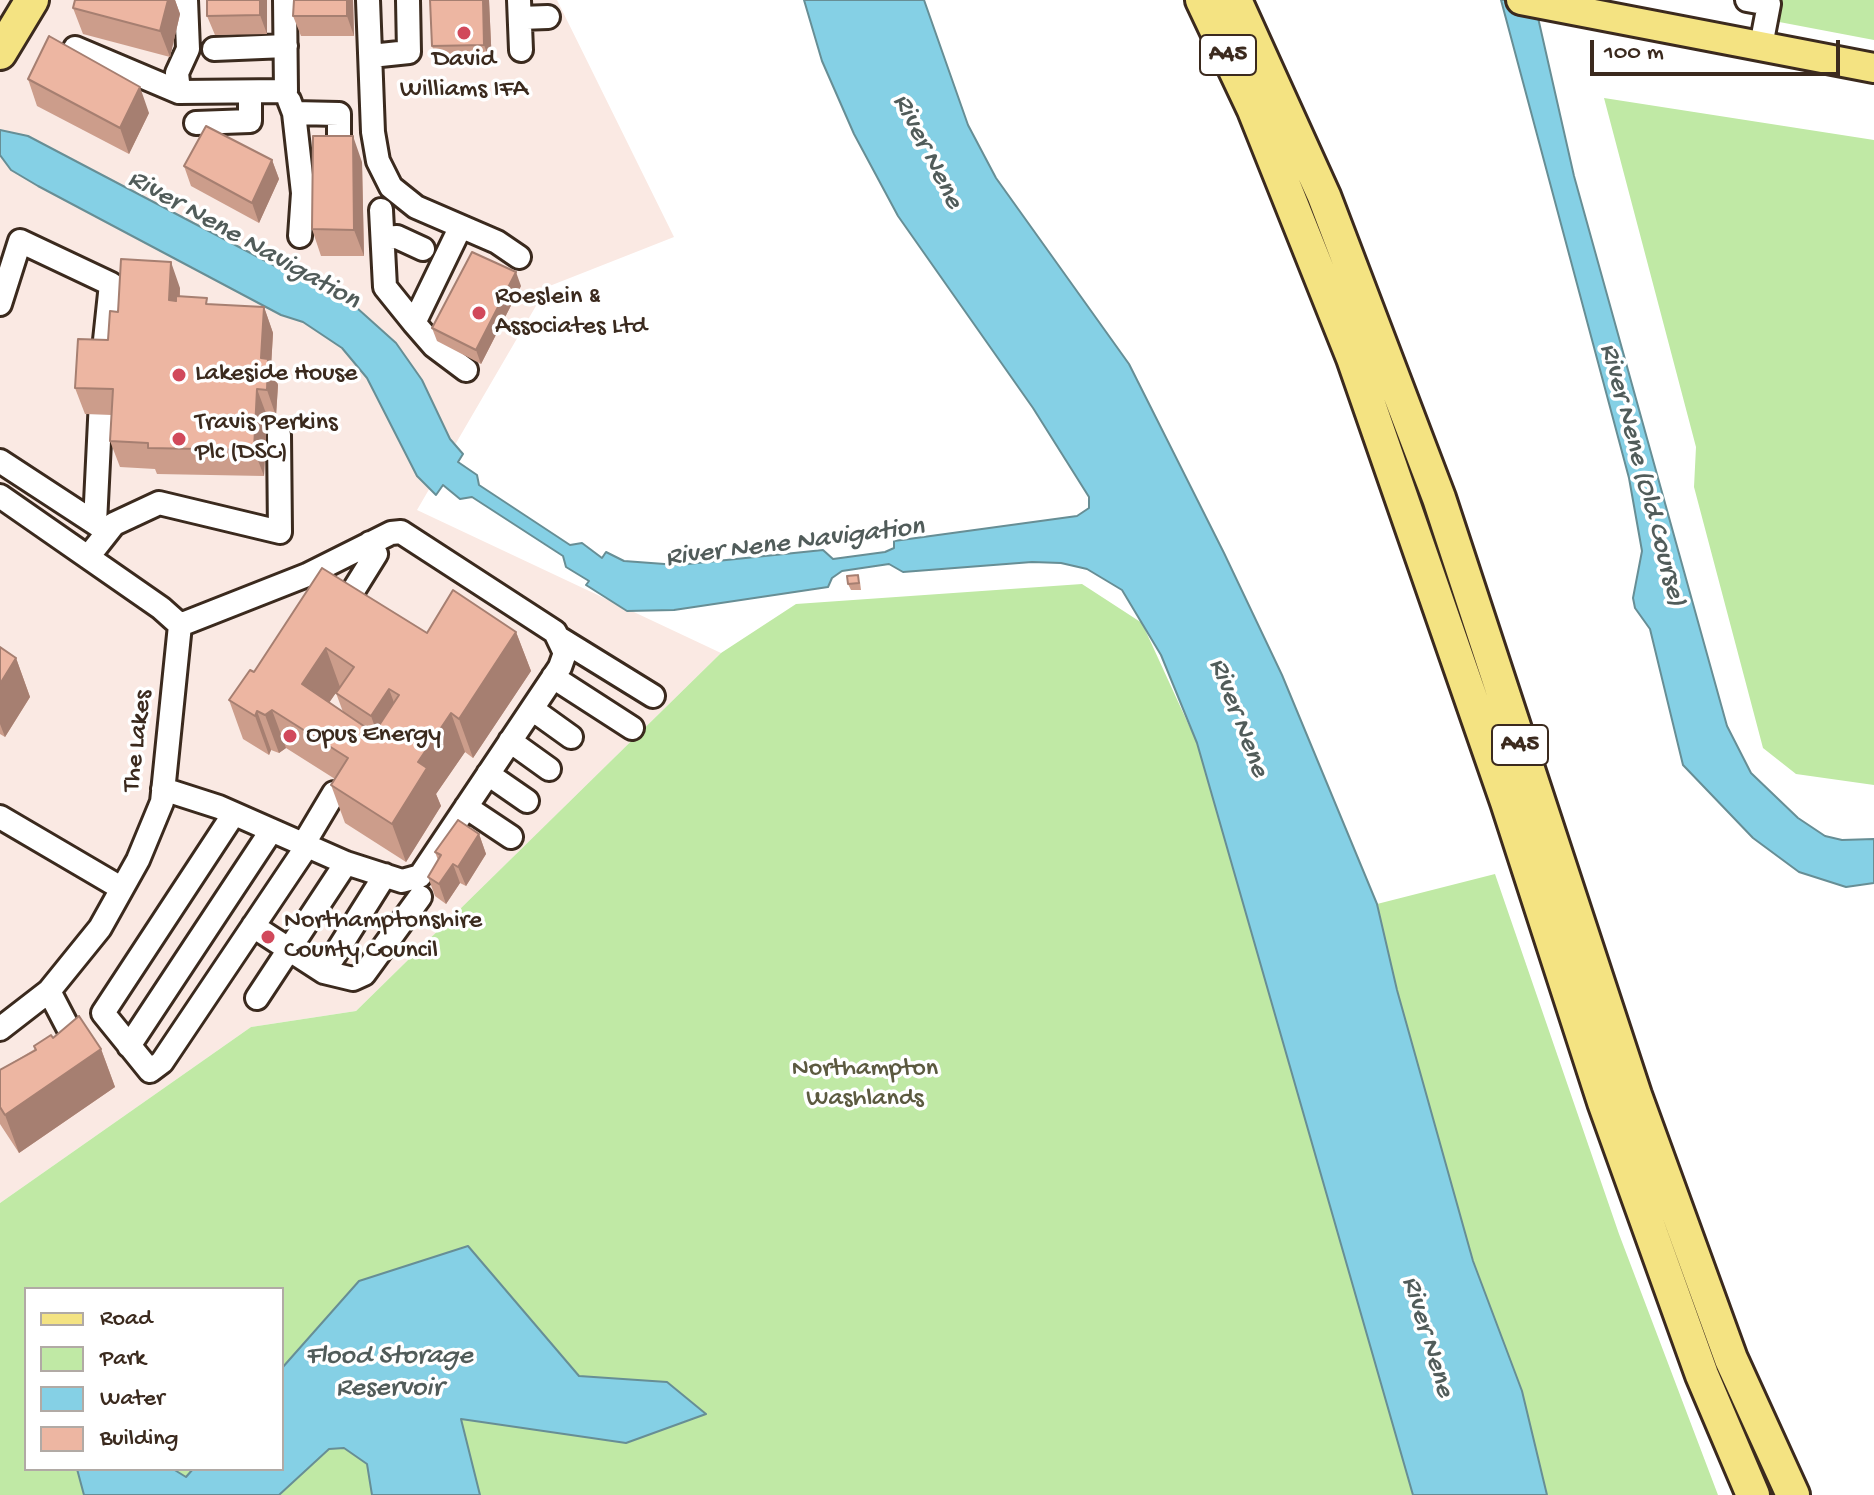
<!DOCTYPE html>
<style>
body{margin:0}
#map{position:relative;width:1874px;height:1495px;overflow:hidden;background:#fff;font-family:"Gochi Hand",sans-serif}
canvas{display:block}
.legend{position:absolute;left:24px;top:1287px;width:260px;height:184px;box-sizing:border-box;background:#fff;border:2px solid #b1aaa5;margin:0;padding:10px 14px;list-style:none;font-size:24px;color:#3b2a1e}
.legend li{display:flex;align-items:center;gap:16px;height:40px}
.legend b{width:40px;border:2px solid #b1aaa5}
.scale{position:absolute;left:1590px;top:40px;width:250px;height:36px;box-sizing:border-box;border:4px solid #3b2a1e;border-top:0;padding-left:10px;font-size:24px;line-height:28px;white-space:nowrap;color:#3b2a1e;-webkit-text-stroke:6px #fff;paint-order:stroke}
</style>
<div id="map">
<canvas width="1874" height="1495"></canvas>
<ul class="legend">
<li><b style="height:10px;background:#f4e382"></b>Road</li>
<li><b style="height:22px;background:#c0e9a5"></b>Park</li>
<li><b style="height:22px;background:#85d0e5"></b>Water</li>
<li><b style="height:22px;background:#edb6a2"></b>Building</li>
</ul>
<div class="scale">100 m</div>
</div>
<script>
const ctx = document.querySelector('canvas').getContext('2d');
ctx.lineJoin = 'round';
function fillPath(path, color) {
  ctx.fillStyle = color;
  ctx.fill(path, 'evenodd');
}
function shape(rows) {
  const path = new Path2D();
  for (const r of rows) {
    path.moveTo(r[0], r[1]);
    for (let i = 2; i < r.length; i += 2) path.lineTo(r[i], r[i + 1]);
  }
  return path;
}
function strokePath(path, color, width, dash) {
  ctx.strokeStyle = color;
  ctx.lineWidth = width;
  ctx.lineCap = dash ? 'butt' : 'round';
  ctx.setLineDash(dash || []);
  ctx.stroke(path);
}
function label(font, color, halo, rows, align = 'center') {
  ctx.font = font + ' "Gochi Hand",sans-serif';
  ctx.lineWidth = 7;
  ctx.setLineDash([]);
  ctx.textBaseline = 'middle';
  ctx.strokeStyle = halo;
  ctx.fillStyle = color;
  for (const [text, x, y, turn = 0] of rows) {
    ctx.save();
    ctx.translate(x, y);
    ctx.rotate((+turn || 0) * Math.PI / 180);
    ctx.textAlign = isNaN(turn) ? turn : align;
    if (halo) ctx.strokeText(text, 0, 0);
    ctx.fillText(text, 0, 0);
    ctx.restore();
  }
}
const built = shape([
 [0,0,557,0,674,237,547,287,417,510,721,653,356,1011,251,1027,0,1203]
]);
const green = shape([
 [1775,0,1874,0,1874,40,1774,21],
 [1604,98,1874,140,1874,785,1796,774,1763,748,1694,487,1696,447],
 [1082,584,1142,623,1197,743,1413,1495,0,1495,0,1203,251,1027,356,1011,721,653,796,604],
 [26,1289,282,1289,282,1469,26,1469],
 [1495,874,1619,1234,1718,1495,1547,1495,1522,1391,1473,1261,1397,990,1377,904]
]);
const water = shape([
 [804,0,924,0,968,125,996,178,1129,364,1224,553,1282,675,1377,904,1397,990,1473,1261,1522,1391,1547,1495,1413,1495,1197,743,1161,655,1122,590,1087,569,1061,563,1032,562,903,572,889,564,842,571,832,578,828,587,674,610,627,611,586,585,589,581,566,567,563,556,472,497,460,499,443,485,436,495,417,476,367,378,342,348,303,322,281,315,38,186,11,170,0,155,0,130,28,136,279,268,329,290,357,308,396,343,422,380,450,439,463,454,458,462,477,475,479,485,570,545,582,543,602,558,606,552,624,561,678,565,823,550,833,559,885,552,894,548,894,541,1077,516,1089,508,1089,497,1033,408,898,216,854,134,822,61,804,0],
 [1501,0,1534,0,1574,176,1727,726,1751,773,1798,818,1825,836,1842,840,1874,839,1874,883,1846,887,1799,872,1753,838,1683,765,1650,629,1635,608,1633,598,1642,551,1629,478,1501,0],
 [468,1246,579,1376,667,1382,706,1414,626,1443,461,1419,480,1495,372,1495,367,1464,344,1448,329,1449,279,1495,84,1495,77,1469,173,1469,186,1477,193,1469,282,1469,282,1368,359,1281,468,1246]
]);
const minor = shape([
 [186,0,188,49,177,73,179,92,286,91,285,0],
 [368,0,373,132,378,161,391,187,416,207,497,242,519,257],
 [519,0,521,50],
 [1747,0,1769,4,1761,46],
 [520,18,548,17],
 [75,48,179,92],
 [214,49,286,46],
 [371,56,409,52,408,0],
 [289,100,294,113,339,114,339,147],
 [294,113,303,193,300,236],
 [196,123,250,121,250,92],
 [381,210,385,287,414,323],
 [460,228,414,323,434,346,466,370],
 [383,238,397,237,423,249],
 [0,304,20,241,111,284,103,359,95,523],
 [0,461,104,529],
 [0,496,161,608,180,625,162,802,138,860,100,928,49,991,0,1029],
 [88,557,114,524,159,503,280,532,279,435],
 [348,599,376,554,370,543],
 [559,638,653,696],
 [553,677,632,728],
 [532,709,571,737],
 [510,741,549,769],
 [488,774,527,801],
 [163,789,219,807,346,863,402,881,420,876,560,667,565,653,555,632,401,532,391,533,307,575,180,625],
 [466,807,511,837],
 [233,815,103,1013,150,1071,162,1062,307,846],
 [0,817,121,888],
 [303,845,334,793],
 [253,926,324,972,353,979,364,974,420,897],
 [324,972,385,875],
 [49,991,74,1039],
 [257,998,346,863],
 [129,1046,271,831]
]);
const major = shape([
 [1521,0,1874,68]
]);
const highway = shape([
 [1202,0,1254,110,1353,358,1507,802,1604,1102,1702,1375,1753,1495],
 [1235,0,1324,196,1439,498,1635,1095,1731,1359,1793,1495],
 [0,53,32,0]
]);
const wall = shape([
 [75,0,175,0,180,14,170,57,83,34,73,8],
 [267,0,267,34,215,35,207,16],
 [353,0,354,36,301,36,293,16],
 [430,0,489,0,492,65,439,66,432,46],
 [28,79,149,113,129,154,37,106],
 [272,160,279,179,259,223,191,186,184,166],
 [362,162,364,256,321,256,312,229],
 [521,286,481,364,437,341,432,328],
 [180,288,180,297,209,304,264,307,273,333,271,367,278,385,276,416,267,416,264,476,157,474,155,469,120,467,110,441,112,415,85,414,75,388,108,340,118,312],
 [322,568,427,633,516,632,531,671,473,758,465,752,436,794,441,806,406,862,345,823,331,785,335,779,286,748,279,753,271,750,269,755,243,739,229,700,254,672],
 [340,687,336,693,343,712,329,702],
 [860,582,861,590,851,590,848,584],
 [0,647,16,658,30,697,5,737,0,734],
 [479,834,486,854,466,886,460,883,446,904,435,896,428,877,438,860,435,852],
 [53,1038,101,1049,115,1087,19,1153,0,1124,0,1070]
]);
const shadedWall = shape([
 [168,0,175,0,180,14,170,57,160,31],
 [260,0,267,0,267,34,260,15],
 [347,0,353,0,354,36,347,16],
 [483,0,489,0,492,65,484,45],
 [140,87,149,113,129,154,120,128],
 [353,136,362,162,364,256,354,230],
 [272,160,279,179,259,223,252,203],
 [171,262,180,288,178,327,169,300],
 [516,272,521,286,481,364,476,350],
 [264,307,273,333,271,367,278,385,276,416,267,390,261,358],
 [257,389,267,416,264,476,254,450],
 [516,632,531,671,473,758,459,719],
 [326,648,340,687,316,722,302,684],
 [16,658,30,697,5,737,0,724,0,684],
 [389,689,403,727,385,755,371,716],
 [272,710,286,748,279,753,265,715],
 [257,711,271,750,269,755,255,716],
 [451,713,465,752,436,794,441,806,406,862,392,824,418,762],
 [479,834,486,854,466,886,458,867],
 [453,864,460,883,446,904,439,884],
 [101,1049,115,1087,19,1153,5,1115]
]);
const building = shape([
 [75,0,168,0,160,31,73,8,75,0],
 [207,0,260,0,260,15,207,16,207,0],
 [294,0,347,0,347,16,293,16,294,0],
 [430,0,483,0,484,45,432,46,430,0],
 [49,36,140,87,120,128,28,79,49,36],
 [206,126,272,160,252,203,184,166,206,126],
 [313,136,353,136,354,230,312,229,313,136],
 [472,252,516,272,476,350,432,328,472,252],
 [121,259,171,262,169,300,176,301,176,296,207,298,206,304,264,307,261,358,268,359,267,390,257,389,254,450,148,448,148,443,110,441,113,389,75,388,78,339,108,340,110,311,118,312,121,259],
 [322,568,427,633,453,590,516,632,459,719,451,713,418,762,427,768,392,824,331,785,348,758,272,710,265,715,257,711,255,716,229,700,250,670,254,672,322,568],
 [326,648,354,667,336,693,371,716,389,689,399,695,374,733,302,684,326,648],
 [858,575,859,583,848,584,847,576,858,575],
 [0,647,16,658,0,684,0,647],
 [458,820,479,834,458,867,453,864,439,884,428,877,441,855,435,852,458,820],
 [79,1016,101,1049,5,1115,0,1107,0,1070,36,1050,34,1046,51,1035,53,1038,79,1016]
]);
const markers = [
 [464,33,8,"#d1495b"],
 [479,313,8,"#d1495b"],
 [179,375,8,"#d1495b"],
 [179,439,8,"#d1495b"],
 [290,736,8,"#d1495b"],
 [268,937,8,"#d1495b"]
];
const shields = [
 [1228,55,56],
 [1520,745,56]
];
const shieldNames = [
 ["A45",1228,55],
 ["A45",1520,745]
];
const poiNames = [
 ["David",464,61,"center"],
 ["Williams IFA",464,91,"center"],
 ["Roeslein &",495,298],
 ["Associates Ltd",495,328],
 ["Lakeside House",195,375],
 ["Travis Perkins",195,424],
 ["Plc (DSC)",195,454],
 ["Opus Energy",306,736],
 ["Northamptonshire",284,922],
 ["County Council",284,952]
];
const streetNames = [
 ["The Lakes",139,741,-83]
];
const parkNames = [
 ["Northampton",865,1070],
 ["Washlands",865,1100]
];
const waterNames = [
 ["River Nene",926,152,63],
 ["River Nene Navigation",243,241,29],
 ["River Nene (Old Course)",1641,475,75],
 ["River Nene Navigation",795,544,-7],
 ["River Nene",1237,718,69],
 ["River Nene",1426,1337,73],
 ["Flood Storage",389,1358],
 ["Reservoir",389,1390]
];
fillPath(built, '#fae9e3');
fillPath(green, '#c0e9a5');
fillPath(water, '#85d0e5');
strokePath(water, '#678e95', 2);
strokePath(minor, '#3b2a1e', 28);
strokePath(major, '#3b2a1e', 34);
strokePath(highway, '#3b2a1e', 38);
strokePath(minor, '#fff', 22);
strokePath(major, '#f4e382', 28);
strokePath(highway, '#f4e382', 32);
fillPath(wall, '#cc9d8b');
fillPath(shadedWall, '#a67f71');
fillPath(building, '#edb6a2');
strokePath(building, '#a67f71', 2);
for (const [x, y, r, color] of markers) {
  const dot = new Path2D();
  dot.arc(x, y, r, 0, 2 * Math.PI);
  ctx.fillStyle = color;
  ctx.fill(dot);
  strokePath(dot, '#fff', 3);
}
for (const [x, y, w] of shields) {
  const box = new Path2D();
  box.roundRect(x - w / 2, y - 20, w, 40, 6);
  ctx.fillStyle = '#fff';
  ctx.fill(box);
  strokePath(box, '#3b2a1e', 2);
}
label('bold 24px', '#3b2a1e', null, shieldNames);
label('26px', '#3b2a1e', '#fff', poiNames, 'left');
label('26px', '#3b2a1e', '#fff', streetNames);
label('26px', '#5c5a40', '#fff', parkNames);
label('italic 28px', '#515c5a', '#fff', waterNames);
</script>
